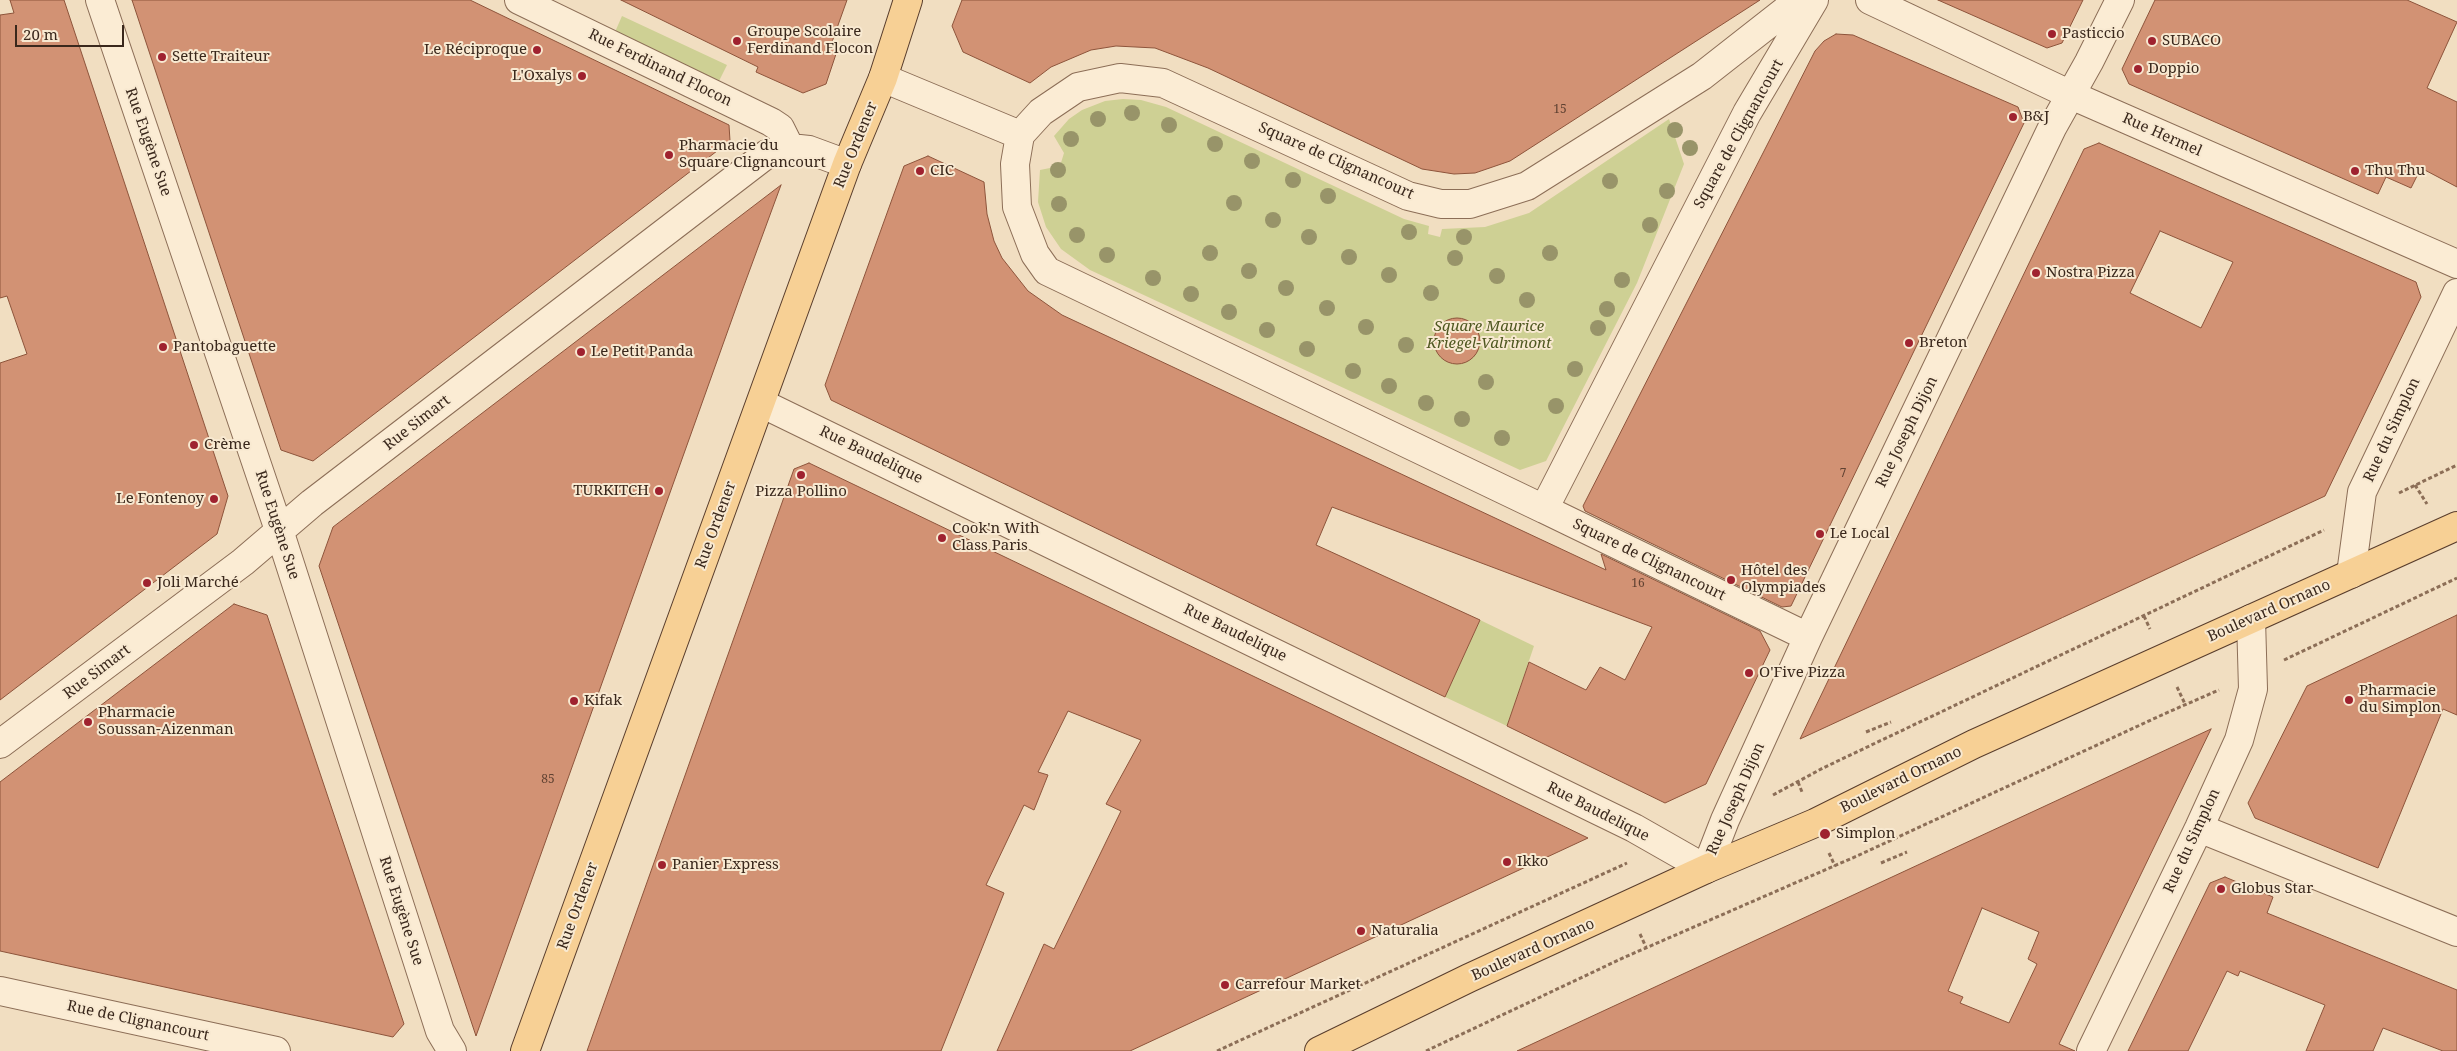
<!DOCTYPE html>
<meta charset="utf-8">
<style>
body{margin:0}
#map{position:relative;width:2457px;height:1051px;overflow:hidden;background:#f1dec1;font-family:"Noto Serif",serif}
canvas{display:block}
.scale{position:absolute;left:15px;top:25px;width:109px;height:22px;box-sizing:border-box;border:2px solid #3a281c;border-top:0;padding-left:6px;font-size:15px;line-height:18px;white-space:nowrap;color:#3a281c;-webkit-text-stroke:4px #f8e9d1;paint-order:stroke}
</style>
<div id="map">
<canvas width="2457" height="1051"></canvas>
<div class="scale">20 m</div>
</div>
<script>
const ctx = document.querySelector('canvas').getContext('2d');
ctx.lineJoin = 'round';
function fillPath(path, color) {
  ctx.fillStyle = color;
  ctx.fill(path, 'evenodd');
}
function shape(rows) {
  const path = new Path2D();
  for (const r of rows) {
    if (r.length === 3) {
      path.moveTo(r[0] + r[2], r[1]);
      path.arc(r[0], r[1], r[2], 0, 2 * Math.PI);
      continue;
    }
    path.moveTo(r[0], r[1]);
    for (let i = 2; i < r.length; i += 2) path.lineTo(r[i], r[i + 1]);
  }
  return path;
}
function strokePath(path, color, width, dash) {
  ctx.strokeStyle = color;
  ctx.lineWidth = width;
  ctx.lineCap = dash ? 'butt' : 'round';
  ctx.setLineDash(dash || []);
  ctx.stroke(path);
}
function label(font, color, halo, rows, align = 'center') {
  ctx.font = font + ' "Noto Serif",serif';
  ctx.lineWidth = 4;
  ctx.setLineDash([]);
  ctx.textBaseline = 'middle';
  ctx.strokeStyle = halo;
  ctx.fillStyle = color;
  for (const [text, x, y, turn = 0] of rows) {
    ctx.save();
    ctx.translate(x, y);
    ctx.rotate((+turn || 0) * Math.PI / 180);
    ctx.textAlign = isNaN(turn) ? turn : align;
    if (halo) ctx.strokeText(text, 0, 0);
    ctx.fillText(text, 0, 0);
    ctx.restore();
  }
}
const green = shape([
 [622,16,727,65,719,81,615,32],
 [1123,99,1141,100,1166,107,1404,219,1429,226,1428,234,1440,237,1442,229,1485,227,1529,213,1669,119,1684,164,1637,283,1546,461,1520,470,1090,270,1061,249,1046,227,1038,202,1040,170,1060,166,1064,153,1054,136,1069,119,1082,110,1105,101],
 [1480,620,1534,646,1507,726,1445,697]
]);
const building = shape([
 [10,0,64,0,228,496,217,534,0,700,0,363,27,354,7,296,0,298,0,15,14,13,10,0],
 [132,0,470,0,729,125,730,141,313,461,281,450,132,0],
 [621,0,847,0,832,42,839,45,826,84,803,93,756,72,758,67,621,0],
 [962,0,1760,0,1510,161,1475,173,1454,174,1422,169,1208,68,1155,48,1116,46,1091,50,1051,67,1030,83,963,52,952,26,962,0],
 [1938,0,2083,0,2062,43,2047,48,1938,0],
 [2155,0,2407,0,2457,22,2427,88,2457,102,2457,187,2421,168,2411,188,2386,177,2378,194,2129,84,2122,69,2155,0],
 [1836,34,1853,35,2018,107,2024,123,1791,606,1782,607,1585,511,1583,506,1815,51,1824,41,1836,34],
 [2099,143,2416,282,2421,297,2325,496,1800,739,2084,149,2099,143],
 [2160,231,2233,262,2201,328,2130,293,2160,231],
 [928,156,984,182,987,214,994,241,1002,258,1028,291,1062,315,1606,570,1601,554,1760,631,1770,650,1706,784,1665,803,1507,726,1529,662,1586,690,1600,667,1625,680,1652,627,1332,507,1316,545,1480,620,1445,697,831,400,825,385,904,166,928,156],
 [781,185,742,291,476,1036,319,566,333,527,781,185],
 [1457,341,23],
 [809,463,1330,713,1588,838,1130,1051,997,1051,1044,944,1054,949,1121,811,1106,804,1141,740,1068,711,1038,772,1048,775,1034,810,1024,805,986,885,1004,893,941,1051,587,1051,794,469,809,463],
 [234,604,267,615,404,1024,393,1037,0,951,0,782,234,604],
 [2457,615,2457,715,2443,709,2378,868,2255,818,2248,803,2307,686,2457,615],
 [2211,729,2059,1044,2075,1051,1517,1051,2211,729],
 [1982,908,2039,932,2028,959,2037,964,2009,1023,1960,1003,1963,997,1948,991,1982,908],
 [2225,877,2273,897,2267,913,2457,990,2457,1051,2443,1051,2383,1028,2373,1051,2306,1051,2325,1005,2240,971,2238,976,2227,971,2188,1051,2128,1051,2210,883,2225,877]
]);
const path = shape([
 [2415,485,2427,504],
 [2399,493,2457,465],
 [2144,616,2150,629],
 [2284,660,2457,578],
 [2177,687,2185,704],
 [1866,732,1891,722],
 [1798,782,1802,792],
 [1773,795,1823,768,2324,530],
 [1829,853,1835,866],
 [1881,863,1907,852],
 [1640,934,1646,947],
 [1217,1051,1627,863],
 [1426,1051,1625,957,1857,856,2164,714,2219,690]
]);
const minor = shape([
 [100,0,279,530,440,1031,452,1051],
 [519,0,771,122,780,128,790,148],
 [1799,0,1702,76,1527,186,1470,204,1441,204,1408,196,1163,83,1120,78,1078,87,1041,112,1020,135,1015,164,1017,207,1035,254,1047,271,1544,509,1747,113,1814,0],
 [1870,0,2071,95,2457,264],
 [883,78,1020,135],
 [761,403,1634,828,1706,869,1725,820,1808,637,2052,128,2089,62,2120,0],
 [1544,509,1808,637],
 [2351,574,2362,492,2457,293],
 [0,744,243,562,312,503,767,154,790,148,809,150,847,164],
 [2199,828,2457,932],
 [0,991,276,1051],
 [2091,1051,2199,828,2239,740,2253,689,2251,619]
]);
const major = shape([
 [525,1051,847,164,883,78,908,0],
 [1319,1051,1469,978,1706,869,1815,823,1974,744,2457,526]
]);
const trees = [
 [1132,113],
 [1098,119],
 [1169,125],
 [1675,130],
 [1071,139],
 [1215,144],
 [1690,148],
 [1252,161],
 [1058,170],
 [1293,180],
 [1610,181],
 [1667,191],
 [1328,196],
 [1234,203],
 [1059,204],
 [1273,220],
 [1650,225],
 [1409,232],
 [1077,235],
 [1309,237],
 [1464,237],
 [1210,253],
 [1550,253],
 [1107,255],
 [1349,257],
 [1455,258],
 [1249,271],
 [1389,275],
 [1497,276],
 [1153,278],
 [1622,280],
 [1286,288],
 [1431,293],
 [1191,294],
 [1527,300],
 [1327,308],
 [1607,309],
 [1229,312],
 [1366,327],
 [1598,328],
 [1267,330],
 [1406,345],
 [1307,349],
 [1575,369],
 [1353,371],
 [1486,382],
 [1389,386],
 [1426,403],
 [1556,406],
 [1462,419],
 [1502,438]
];
const markers = [
 [2052,34,5,"#9f222f"],
 [737,41,5,"#9f222f"],
 [2152,41,5,"#9f222f"],
 [537,50,5,"#9f222f"],
 [162,57,5,"#9f222f"],
 [2138,69,5,"#9f222f"],
 [582,76,5,"#9f222f"],
 [2013,117,5,"#9f222f"],
 [669,155,5,"#9f222f"],
 [920,171,5,"#9f222f"],
 [2355,171,5,"#9f222f"],
 [2036,273,5,"#9f222f"],
 [1909,343,5,"#9f222f"],
 [163,347,5,"#9f222f"],
 [581,352,5,"#9f222f"],
 [194,445,5,"#9f222f"],
 [801,475,5,"#9f222f"],
 [659,491,5,"#9f222f"],
 [214,499,5,"#9f222f"],
 [1820,534,5,"#9f222f"],
 [942,538,5,"#9f222f"],
 [1731,580,5,"#9f222f"],
 [147,583,5,"#9f222f"],
 [1749,673,5,"#9f222f"],
 [2349,700,5,"#9f222f"],
 [574,701,5,"#9f222f"],
 [88,722,5,"#9f222f"],
 [1825,834,6,"#9f222f"],
 [1507,862,5,"#9f222f"],
 [662,865,5,"#9f222f"],
 [2221,889,5,"#9f222f"],
 [1361,931,5,"#9f222f"],
 [1225,985,5,"#9f222f"]
];
const numberNames = [
 ["15",1560,110],
 ["7",1843,474],
 ["16",1638,584],
 ["85",548,780]
];
const poiNames = [
 ["Groupe Scolaire",747,32],
 ["Ferdinand Flocon",747,49],
 ["Pasticcio",2062,34],
 ["SUBACO",2162,41],
 ["Le Réciproque",527,50,"right"],
 ["Sette Traiteur",172,57],
 ["Doppio",2148,69],
 ["L'Oxalys",572,76,"right"],
 ["B&J",2023,117],
 ["Pharmacie du",679,146],
 ["Square Clignancourt",679,163],
 ["CIC",930,171],
 ["Thu Thu",2365,171],
 ["Nostra Pizza",2046,273],
 ["Breton",1919,343],
 ["Pantobaguette",173,347],
 ["Le Petit Panda",591,352],
 ["Crème",204,445],
 ["TURKITCH",649,491,"right"],
 ["Pizza Pollino",801,492,"center"],
 ["Le Fontenoy",204,499,"right"],
 ["Cook'n With",952,529],
 ["Class Paris",952,546],
 ["Le Local",1830,534],
 ["Hôtel des",1741,571],
 ["Olympiades",1741,588],
 ["Joli Marché",157,583],
 ["O'Five Pizza",1759,673],
 ["Pharmacie",2359,691],
 ["du Simplon",2359,708],
 ["Kifak",584,701],
 ["Pharmacie",98,713],
 ["Soussan-Aizenman",98,730],
 ["Simplon",1836,834],
 ["Ikko",1517,862],
 ["Panier Express",672,865],
 ["Globus Star",2231,889],
 ["Naturalia",1371,931],
 ["Carrefour Market",1235,985]
];
const streetNames = [
 ["Rue Ferdinand Flocon",660,68,26],
 ["Square de Clignancourt",1739,134,-61],
 ["Rue Hermel",2162,135,24],
 ["Rue Eugène Sue",148,142,71],
 ["Rue Ordener",856,145,-68],
 ["Square de Clignancourt",1336,161,24],
 ["Rue Simart",417,423,-38],
 ["Rue du Simplon",2392,430,-65],
 ["Rue Joseph Dijon",1907,432,-64],
 ["Rue Baudelique",871,455,26],
 ["Rue Eugène Sue",277,525,72],
 ["Rue Ordener",716,525,-70],
 ["Square de Clignancourt",1649,560,26],
 ["Boulevard Ornano",2269,611,-24],
 ["Rue Baudelique",1235,633,26],
 ["Rue Simart",97,672,-37],
 ["Boulevard Ornano",1901,780,-26],
 ["Rue Joseph Dijon",1736,799,-66],
 ["Rue Baudelique",1598,812,27],
 ["Rue du Simplon",2192,841,-65],
 ["Rue Ordener",578,906,-70],
 ["Rue Eugène Sue",401,911,72],
 ["Boulevard Ornano",1533,950,-24],
 ["Rue de Clignancourt",138,1021,12]
];
const parkNames = [
 ["Square Maurice",1489,327],
 ["Kriegel-Valrimont",1489,344]
];
fillPath(green, '#ced094');
fillPath(building, '#d29274');
strokePath(building, '#8d543b', 1);
strokePath(minor, '#8c6e57', 30);
strokePath(major, '#593d2c', 30);
strokePath(path, '#8c6e57', 3, [4, 2.5]);
strokePath(minor, '#fbecd4', 28);
strokePath(major, '#f7d095', 28);
ctx.fillStyle = '#989469';
for (const [x, y] of trees) {
  ctx.beginPath();
  ctx.arc(x, y, 8, 0, 2 * Math.PI);
  ctx.fill();
}
for (const [x, y, r, color] of markers) {
  const dot = new Path2D();
  dot.arc(x, y, r, 0, 2 * Math.PI);
  ctx.fillStyle = color;
  ctx.fill(dot);
  strokePath(dot, '#f8e9d1', 2);
}
label('12px', '#604232', null, numberNames);
label('15px', '#3a281c', '#f8e9d1', poiNames, 'left');
label('15px', '#3a281c', '#f8e9d1', streetNames);
label('italic 15px', '#4f5821', '#f8e9d1', parkNames);
</script>
